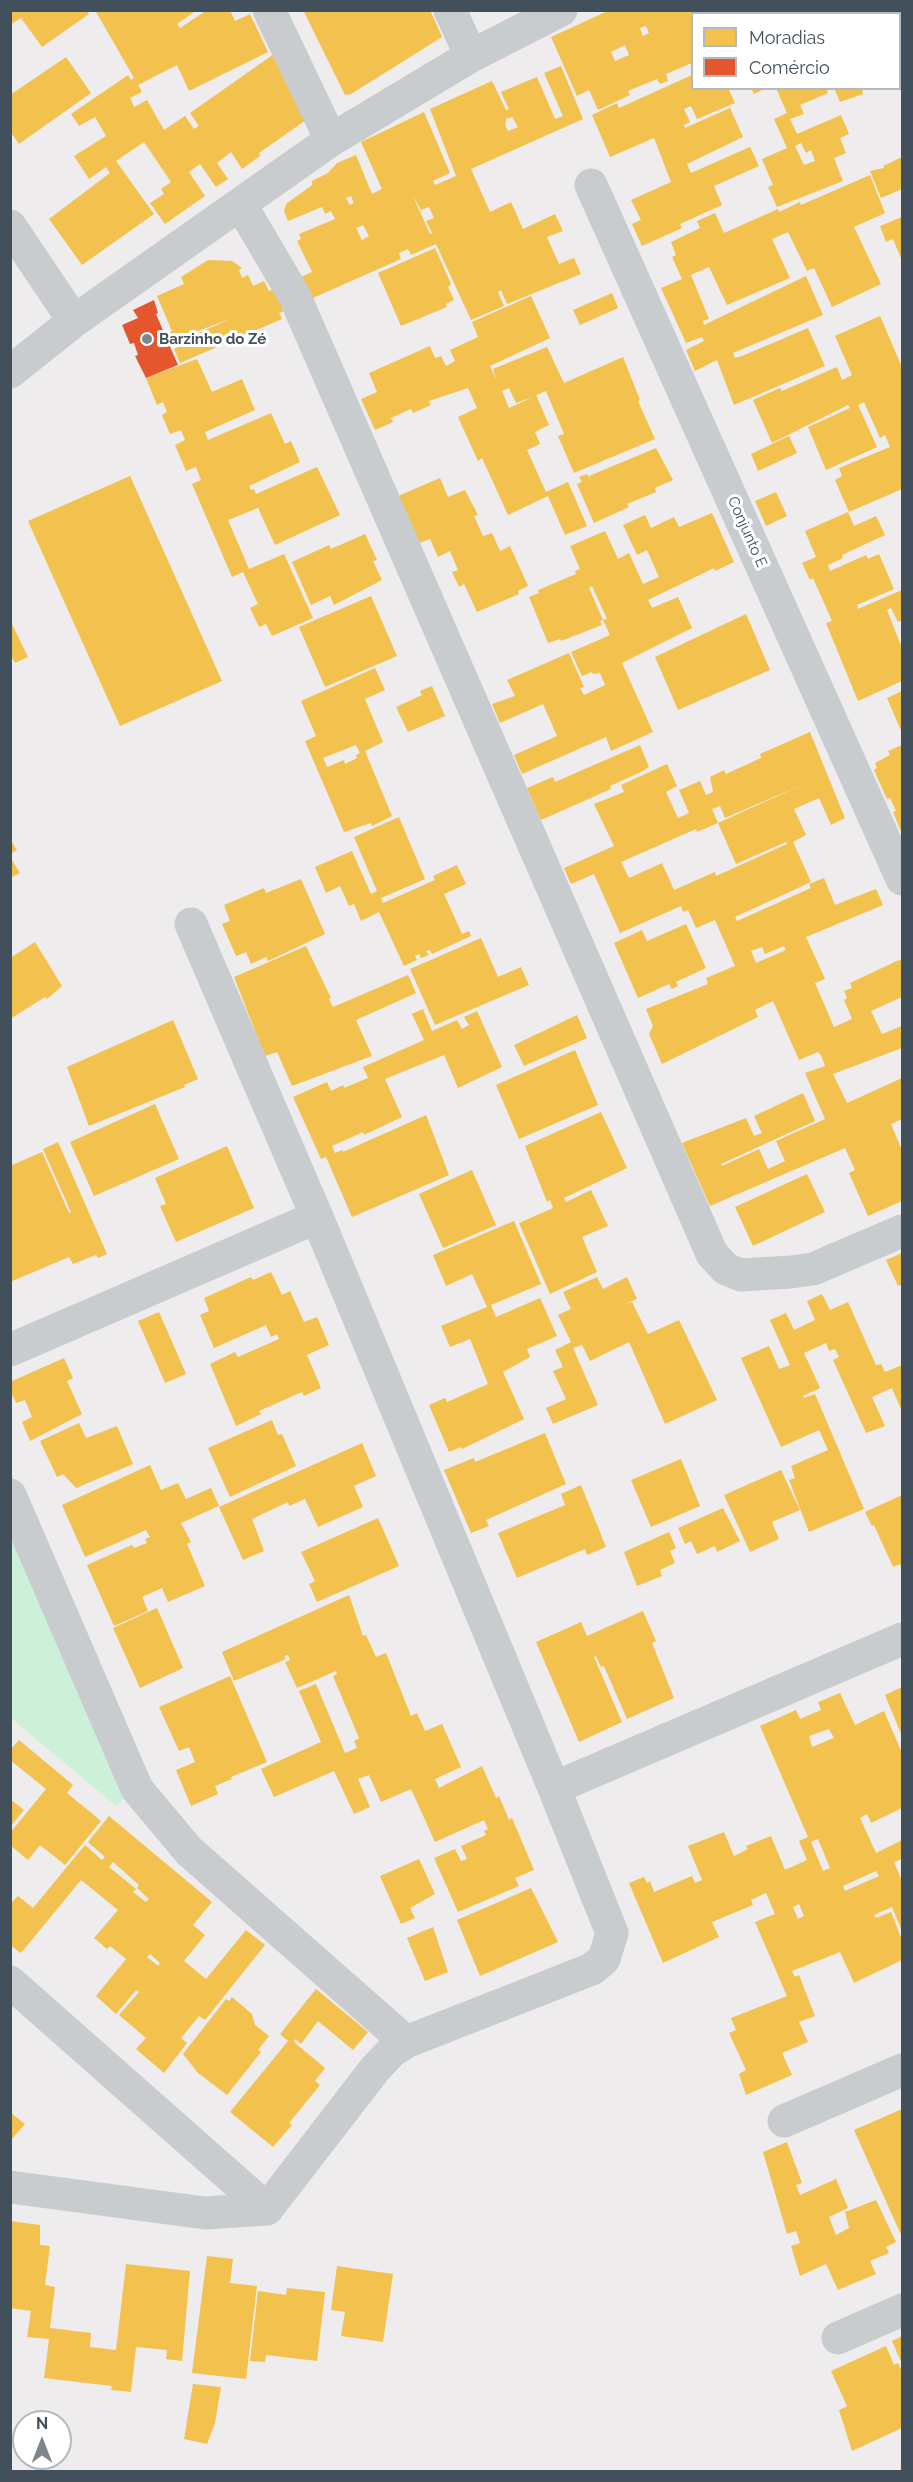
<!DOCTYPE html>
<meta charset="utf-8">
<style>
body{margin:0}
#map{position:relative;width:913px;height:2482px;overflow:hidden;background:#eeecec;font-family:Raleway,sans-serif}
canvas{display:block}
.frame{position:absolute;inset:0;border:12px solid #42505b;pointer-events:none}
.legend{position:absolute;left:691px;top:12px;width:210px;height:78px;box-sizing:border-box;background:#fff;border:2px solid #b3b9bd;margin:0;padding:8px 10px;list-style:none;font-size:18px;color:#42505b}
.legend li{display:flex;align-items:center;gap:12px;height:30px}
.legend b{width:30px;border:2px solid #b3b9bd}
.north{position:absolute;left:12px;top:2410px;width:60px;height:60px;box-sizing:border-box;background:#fff;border:2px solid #b3b9bd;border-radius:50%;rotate:0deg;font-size:16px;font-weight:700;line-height:24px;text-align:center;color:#42505b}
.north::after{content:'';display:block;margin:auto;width:21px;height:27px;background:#7e878e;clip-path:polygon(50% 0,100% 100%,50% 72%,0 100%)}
</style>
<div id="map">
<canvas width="913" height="2482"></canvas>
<div class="frame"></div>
<ul class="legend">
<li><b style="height:16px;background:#f2c14e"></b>Moradias</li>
<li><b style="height:16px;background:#e4572e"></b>Comércio</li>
</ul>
<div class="north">N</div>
</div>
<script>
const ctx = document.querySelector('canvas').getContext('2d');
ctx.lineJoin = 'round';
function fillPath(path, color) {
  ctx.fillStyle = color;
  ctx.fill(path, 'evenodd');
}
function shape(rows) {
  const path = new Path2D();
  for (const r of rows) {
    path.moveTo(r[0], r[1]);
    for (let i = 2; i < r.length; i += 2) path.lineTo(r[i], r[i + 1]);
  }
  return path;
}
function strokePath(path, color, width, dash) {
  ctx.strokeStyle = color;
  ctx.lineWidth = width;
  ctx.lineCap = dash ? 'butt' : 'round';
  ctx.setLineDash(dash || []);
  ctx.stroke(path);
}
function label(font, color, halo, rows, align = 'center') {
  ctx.font = font + ' Raleway,sans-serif';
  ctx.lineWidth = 6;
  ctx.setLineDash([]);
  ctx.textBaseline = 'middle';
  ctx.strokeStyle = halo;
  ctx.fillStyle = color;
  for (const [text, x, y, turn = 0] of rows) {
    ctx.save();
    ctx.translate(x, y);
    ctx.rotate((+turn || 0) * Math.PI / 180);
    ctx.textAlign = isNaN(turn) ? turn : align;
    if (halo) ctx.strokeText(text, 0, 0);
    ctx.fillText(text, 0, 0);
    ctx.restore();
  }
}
const green = shape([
 [10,1531,126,1796,116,1806,11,1718]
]);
const homes = shape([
 [10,10,87,10,89,14,42,47,21,18,10,25],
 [95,10,197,10,177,24,180,28,207,10,230,10,235,21,250,14,268,52,189,91,177,65,138,85,142,92,130,98,134,107,147,100,164,130,185,116,194,129,199,126,190,113,274,54,306,120,259,153,260,156,242,169,231,152,217,163,228,179,216,187,200,164,189,172,205,196,165,224,150,203,164,194,161,189,171,182,144,142,116,161,154,214,82,265,49,219,110,173,106,167,89,179,74,156,106,136,95,117,79,126,71,114,128,75,131,80,134,78],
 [303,10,430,10,442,37,351,94,345,95],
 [610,10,737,10,739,14,692,14,692,63,666,74,668,81,660,84,657,79,628,91,630,95,598,110,589,90,577,96,551,37],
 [646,26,649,33,643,36,640,28],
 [625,45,629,55,615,61,611,52],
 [749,10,849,10,850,14,751,14],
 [66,57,91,93,19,144,10,131,10,95],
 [561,66,583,119,471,169,490,212,511,202,523,229,555,214,563,231,547,237,550,244,559,264,574,258,581,274,507,304,501,290,498,292,504,306,471,320,436,244,411,255,408,249,399,253,401,259,279,313,282,319,180,363,174,349,191,341,189,337,233,318,171,341,167,333,172,331,157,296,184,284,181,277,208,260,232,261,242,268,239,270,242,278,248,275,253,286,264,281,269,291,312,272,297,241,301,239,299,234,335,219,331,211,325,214,322,207,288,221,284,211,286,204,312,185,312,181,328,173,337,163,356,155,372,194,382,189,361,142,424,112,450,173,433,181,435,185,456,176,430,109,492,81,506,110,509,109,501,92,537,77,555,119,563,116,544,73],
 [507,117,508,119,512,117,518,127,508,131,505,125],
 [412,194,421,210,429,207,434,218,426,221,432,233,430,234],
 [351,196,354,203,350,205,346,198],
 [363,225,369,236,362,240,356,228],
 [692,75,692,88,728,88,735,103,697,119,691,106,684,109,690,122,684,125,685,128,730,108,743,137,687,164,691,173,750,147,759,166,714,186,722,205,680,224,682,228,642,246,632,224,641,220,631,200,671,182,654,138,610,157,592,115,617,103,619,108],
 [751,88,766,88,754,94],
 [776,88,826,88,828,93,800,105,804,114,790,119,797,134,841,115,849,134,840,138,846,153,834,158,843,181,777,207,768,187,773,185,762,159,787,148,774,119,787,113],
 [801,143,806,153,811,150,815,161,804,165,795,146],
 [834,88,862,88,863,94,840,102],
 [902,157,902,189,881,198,870,171,884,168,883,166],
 [870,175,885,213,854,227,881,284,832,307,814,268,807,271,788,232,772,239,790,278,727,305,709,267,691,275,709,319,703,321,704,325,806,276,823,315,733,353,735,358,742,356,808,328,825,366,734,405,717,360,695,371,686,350,704,341,702,337,686,343,661,288,682,279,672,257,676,255,671,242,700,228,697,221,715,213,724,233,778,209,779,212,800,202,801,205],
 [902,217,902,261,893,239,886,242,880,226],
 [435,248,451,284,448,287,454,300,446,304,447,307,401,326,378,273],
 [612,293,618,308,580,325,573,310],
 [531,296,550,338,490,366,497,381,493,369,547,347,564,383,623,357,640,400,638,401,655,439,574,473,558,436,564,434,546,391,536,395,549,425,535,432,540,444,527,450,546,492,568,482,587,526,565,535,548,496,508,515,482,458,478,461,458,417,477,408,468,388,429,401,431,405,413,413,411,409,391,418,393,422,375,430,361,399,377,392,369,373,430,346,435,358,441,356,446,366,455,361,450,350,478,337,472,322],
 [509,388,516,403,533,397,509,408,502,391],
 [880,316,902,367,902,489,849,512,835,480,842,476,839,468,890,447,885,435,880,438,864,402,858,405,877,447,826,470,808,427,850,408,848,405,772,443,753,400,780,388,782,391,837,367,842,380,852,375,835,336],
 [197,359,212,392,242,379,255,410,205,432,208,440,271,413,285,444,291,441,300,462,249,486,251,490,254,489,256,494,317,467,340,515,275,545,258,508,228,520,249,569,284,554,313,618,272,636,266,624,259,627,250,608,258,604,243,572,232,577,192,484,201,480,196,467,186,471,175,445,185,440,181,430,170,434,162,415,167,412,163,402,157,405,146,378],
 [789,436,797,453,758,471,751,454],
 [656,448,673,480,655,488,656,492,627,504,629,507,594,523,577,484,582,482,579,477,587,474,590,479,589,476],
 [130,476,222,681,120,726,28,521],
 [440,478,448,497,465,490,478,515,474,516,483,536,492,533,500,551,510,546,528,586,518,591,519,594,477,612,464,584,459,587,452,572,458,570,450,551,438,557,430,539,419,543,398,496],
 [776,492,787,516,766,526,755,501],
 [848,512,854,526,876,516,885,535,842,555,843,558,828,565,830,571,866,555,868,559,879,554,894,589,857,605,858,609,902,590,902,620,898,622,891,608,887,610,902,648,902,681,858,701,826,623,832,621,813,578,810,580,802,563,816,557,805,531],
 [712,513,734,562,715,571,714,568,648,600,652,608,678,597,692,628,622,663,653,732,611,751,606,737,522,774,514,755,557,736,543,704,500,723,492,704,515,696,507,680,569,653,584,687,580,688,584,695,605,685,600,673,593,674,592,672,582,676,571,652,610,635,603,620,607,619,592,586,589,588,603,620,600,621,602,625,561,641,560,639,548,643,529,597,539,593,538,590,576,574,575,571,580,569,570,546,605,531,618,559,629,553,643,584,659,577,647,550,637,555,623,525,645,515,651,528,674,517,679,527],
 [365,534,377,560,373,561,382,580,334,605,330,596,311,605,292,562,329,545,331,549],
 [371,596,397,656,325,687,299,627],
 [746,614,770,670,678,710,655,657],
 [10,620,28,657,15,663,10,654],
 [375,668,385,690,365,699,383,742,365,751,392,816,372,826,371,823,344,832,305,741,316,736,301,701],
 [356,745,360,753,356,755,357,758,345,764,344,760,327,767,323,758],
 [432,686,445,716,408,732,396,707,422,695,420,691],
 [902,691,902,733,887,698],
 [810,732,845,818,831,825,819,798,794,809,806,835,793,842,811,882,735,917,737,921,811,888,809,884,824,878,835,905,876,889,883,905,806,937,825,979,815,983,834,1027,852,1019,844,1000,847,998,844,991,852,988,850,983,899,960,902,961,902,997,871,1011,882,1034,902,1026,902,1048,833,1074,847,1103,902,1078,902,1119,891,1124,902,1150,902,1201,868,1216,849,1173,855,1170,845,1148,710,1206,682,1143,746,1118,754,1136,762,1133,754,1116,803,1093,815,1121,721,1164,722,1166,759,1149,768,1169,785,1161,776,1141,825,1119,805,1073,825,1066,821,1055,818,1052,799,1060,773,1001,755,1010,758,1017,662,1064,649,1034,653,1026,646,1009,708,984,706,978,735,966,715,920,696,928,688,910,683,912,681,906,620,933,594,874,571,884,564,868,614,846,594,804,624,792,621,785,667,764,677,786,666,792,678,818,689,813,679,790,700,781,706,795,713,792,710,777,724,770,726,774,761,758,760,754],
 [804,784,718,823,736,864,786,842,787,844,716,876,715,872,674,890,662,863,629,878,621,862,696,829,697,832,718,823,712,809,720,806,725,818],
 [784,946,786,950,756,963,751,951,762,947,765,954],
 [640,745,649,767,643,771,610,786,611,789,541,820,527,788,553,777,555,782],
 [902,745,902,834,893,812,896,811,890,798,887,799,874,770,877,768,875,763,890,755,888,751],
 [399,817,425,879,381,898,383,903,435,880,433,876,457,865,466,884,444,894,462,934,469,931,471,936,432,954,430,950,426,951,429,955,421,958,419,954,415,956,417,960,404,966,379,912,361,921,354,904,349,906,340,886,326,893,315,867,352,851,371,894,377,891,354,837],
 [10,839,17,850,10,854],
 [10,857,20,873,10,878],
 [301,879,325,934,268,961,266,957,251,964,246,952,236,956,222,924,230,921,224,905,264,888,266,893],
 [686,924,706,968,676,982,678,986,672,989,669,984,638,998,614,943,642,930,647,941],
 [481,938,498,977,521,967,529,985,435,1025,410,969],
 [35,942,62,986,47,999,45,997,10,1019,10,958],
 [306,946,331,998,329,999,333,1007,408,975,416,993,356,1020,372,1056,292,1086,277,1052,265,1056,234,977],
 [423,1009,432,1031,457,1020,462,1029,469,1025,464,1017,477,1011,502,1067,458,1088,444,1055,385,1079,402,1117,364,1135,363,1132,332,1146,335,1153,343,1150,343,1152,426,1115,449,1175,352,1217,326,1157,321,1159,293,1097,327,1082,331,1091,343,1085,344,1088,368,1078,363,1067,424,1040,412,1014],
 [577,1015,587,1038,524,1066,514,1045],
 [173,1020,198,1079,184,1085,185,1087,89,1126,67,1067],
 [575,1050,598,1105,519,1139,496,1085],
 [155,1104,179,1159,94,1196,70,1142],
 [601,1112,627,1168,564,1198,566,1202,591,1190,608,1226,582,1237,597,1272,550,1294,519,1223,553,1208,550,1200,547,1202,525,1146],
 [58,1142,107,1254,98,1258,96,1255,73,1264,69,1257,10,1282,10,1166,42,1152,69,1213,71,1212,43,1149],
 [227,1146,254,1208,176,1242,160,1206,166,1204,155,1178],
 [472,1170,496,1225,443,1248,419,1194],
 [807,1174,825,1212,753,1246,735,1207],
 [514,1221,541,1284,491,1305,496,1317,540,1298,557,1336,527,1349,530,1357,503,1372,524,1419,462,1449,461,1447,449,1452,429,1405,445,1398,447,1402,488,1384,470,1339,450,1347,441,1326,487,1307,472,1274,446,1286,433,1255],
 [902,1253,902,1284,898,1286,886,1260],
 [271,1272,282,1295,290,1291,304,1322,317,1317,329,1345,307,1355,321,1388,304,1396,302,1392,259,1411,261,1414,236,1426,210,1364,235,1352,238,1357,279,1339,277,1334,271,1337,266,1325,214,1348,200,1315,209,1311,204,1298,251,1277,253,1280],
 [597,1277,603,1289,627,1277,637,1299,625,1304,632,1302,648,1334,679,1320,717,1400,665,1424,629,1342,590,1361,582,1345,573,1348,598,1405,553,1424,546,1408,566,1399,553,1371,563,1367,555,1350,571,1342,558,1315,571,1309,563,1292],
 [822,1294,830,1310,848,1302,876,1365,881,1364,885,1372,902,1365,902,1412,892,1388,872,1397,885,1426,866,1433,833,1360,839,1357,835,1349,829,1351,826,1343,804,1353,820,1388,803,1396,804,1398,815,1394,864,1509,809,1532,789,1480,795,1478,791,1466,828,1450,819,1430,781,1447,741,1358,769,1346,779,1369,790,1365,770,1320,786,1313,794,1330,815,1320,807,1301],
 [159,1312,186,1374,165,1383,138,1321],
 [64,1358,73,1378,67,1381,82,1414,30,1441,22,1422,32,1417,25,1400,16,1403,10,1390,10,1382],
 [272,1420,278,1435,282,1434,296,1466,230,1497,208,1448],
 [79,1423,86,1438,117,1426,133,1464,76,1488,63,1474,57,1477,40,1441],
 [545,1433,566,1484,486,1520,489,1526,471,1533,444,1470,474,1458,475,1462],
 [362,1443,376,1476,354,1486,363,1507,318,1527,305,1499,289,1506,288,1502,252,1519,264,1551,243,1560,219,1507],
 [681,1459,700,1506,651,1527,631,1480],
 [150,1465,161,1490,178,1483,186,1499,211,1488,219,1506,181,1523,191,1542,187,1544,205,1586,168,1602,162,1588,142,1597,148,1611,114,1626,87,1565,132,1545,134,1548,147,1543,145,1539,150,1537,146,1530,85,1557,62,1505],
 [781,1470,800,1510,772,1522,779,1539,750,1552,724,1495],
 [581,1485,606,1547,587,1555,585,1549,517,1578,498,1533,565,1505,561,1494],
 [902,1495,902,1569,900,1564,893,1567,874,1525,872,1526,865,1512],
 [723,1508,740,1541,717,1552,715,1546,697,1554,691,1541,685,1544,678,1528],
 [378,1518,399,1566,317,1602,309,1584,315,1581,301,1552],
 [669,1532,676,1548,670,1551,675,1563,660,1570,662,1576,637,1586,624,1552],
 [349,1595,363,1636,366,1635,376,1657,386,1653,411,1716,417,1713,425,1731,442,1724,461,1767,435,1779,439,1788,482,1766,496,1798,499,1796,509,1820,512,1818,534,1870,515,1878,519,1886,458,1912,434,1858,455,1849,461,1861,467,1859,461,1846,486,1835,484,1831,488,1829,484,1820,435,1842,411,1789,381,1802,369,1775,358,1779,370,1807,354,1814,334,1771,274,1797,261,1769,321,1742,299,1691,316,1684,345,1753,357,1748,354,1741,359,1738,333,1676,337,1674,336,1671,297,1688,285,1662,290,1660,288,1655,284,1656,286,1659,234,1681,222,1652],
 [157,1608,183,1668,140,1688,113,1628],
 [643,1611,656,1641,652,1643,674,1698,627,1719,604,1666,601,1667,596,1656,594,1657,622,1722,579,1742,536,1642,581,1622,587,1636],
 [230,1676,267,1762,231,1777,232,1779,215,1786,218,1794,191,1806,176,1770,195,1762,189,1747,179,1751,159,1707],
 [902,1687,902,1736,885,1695],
 [840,1693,855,1725,884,1711,902,1753,902,1808,871,1823,867,1814,860,1818,876,1853,902,1840,902,1859,894,1862,902,1881,902,1931,892,1907,874,1915,876,1918,891,1912,902,1940,902,1960,854,1983,840,1952,792,1971,795,1977,799,1975,815,2016,799,2022,808,2042,782,2053,792,2075,746,2095,739,2074,746,2070,729,2033,736,2030,731,2018,787,1996,755,1922,775,1914,766,1893,751,1900,753,1905,712,1922,719,1937,663,1963,629,1883,644,1877,647,1883,650,1881,654,1892,692,1876,695,1883,702,1880,688,1846,724,1832,734,1856,748,1849,746,1846,771,1836,785,1870,807,1860,799,1841,808,1837,760,1726,796,1710,800,1719,821,1710,818,1702],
 [829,1729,834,1738,812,1747,809,1736],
 [818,1839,830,1868,823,1871,811,1842],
 [876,1871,879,1876,845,1891,843,1886],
 [799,1904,804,1916,798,1919,793,1907],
 [19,1740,73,1785,67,1793,101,1821,65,1865,40,1845,28,1860,10,1845,10,1833,46,1789,10,1760,10,1750],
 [10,1799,24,1810,10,1827],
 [109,1816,212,1902,193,1925,205,1935,184,1961,206,1979,246,1930,265,1945,205,2020,199,2016,181,2038,187,2043,164,2073,136,2049,146,2038,119,2015,139,1992,136,1990,116,2014,96,1996,126,1959,110,1946,107,1949,94,1938,118,1910,91,1888,81,1880,21,1953,10,1945,10,1904,18,1896,33,1908,85,1845,102,1860,105,1857,88,1842],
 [113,1862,139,1885,137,1888,149,1899,146,1902,133,1892,136,1889,109,1867],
 [150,1954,160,1963,158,1966,147,1957],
 [419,1859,435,1894,410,1908,415,1918,401,1924,380,1876],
 [531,1888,558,1942,480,1976,457,1920],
 [433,1927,448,1972,425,1981,407,1938],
 [316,1989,368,2032,353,2050,318,2021,301,2044,295,2039,294,2042,325,2068,315,2081,320,2085,289,2123,292,2125,273,2147,230,2112,288,2041,280,2034],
 [232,1997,252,2014,255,2025,269,2036,258,2050,261,2052,227,2095,198,2073,183,2054,226,1999,229,2001],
 [902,2109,902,2237,854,2130],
 [10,2112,25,2124,10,2141],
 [787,2142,802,2183,796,2185,800,2195,836,2179,848,2208,829,2217,836,2235,849,2228,845,2212,876,2200,896,2242,886,2247,889,2253,870,2261,876,2274,838,2290,826,2264,800,2276,791,2246,800,2243,796,2231,787,2234,763,2152],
 [10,2221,40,2225,40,2245,50,2246,45,2285,55,2287,50,2328,91,2333,90,2347,116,2350,126,2264,190,2271,182,2361,166,2359,167,2350,136,2347,131,2392,111,2390,112,2386,44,2378,49,2339,27,2337,31,2311,10,2308],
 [207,2256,233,2259,230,2283,257,2286,246,2379,192,2373],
 [337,2266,393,2274,383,2342,341,2336,345,2312,331,2310],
 [287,2288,325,2292,317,2361,266,2355,265,2362,250,2361,258,2291,286,2295],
 [902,2336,902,2364,892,2341],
 [886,2346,894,2365,898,2363,902,2372,902,2428,852,2451,839,2410,847,2406,831,2371],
 [193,2384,221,2387,215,2423,207,2444,184,2439]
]);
const shops = shape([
 [154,300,158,313,156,314,178,365,146,378,135,356,138,355,134,343,130,344,122,325,138,318,133,310]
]);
const minor = shape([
 [269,10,331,140],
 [450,10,471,56],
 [591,185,902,879],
 [241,205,295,297,712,1254,726,1269,741,1275,791,1272,813,1269,902,1231],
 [10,226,74,321],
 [10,372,74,321,331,140,471,56,561,10],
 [10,1350,317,1217],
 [10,1495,137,1789,189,1851,406,2042,592,1969,604,1959,612,1933,554,1788,317,1217,191,924],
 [554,1788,902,1639],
 [10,1982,267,2209],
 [784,2121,902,2070],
 [10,2187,205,2213,267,2209,375,2069,392,2051,406,2042],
 [838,2338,902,2310]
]);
const markers = [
 [147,339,6,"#7e878e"]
];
const poiNames = [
 ["Barzinho do Zé",159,339]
];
const streetNames = [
 ["Conjunto E",747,532,66]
];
fillPath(green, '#cdf0d8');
fillPath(homes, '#f2c14e');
fillPath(shops, '#e4572e');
strokePath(minor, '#c8ccce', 33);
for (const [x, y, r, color] of markers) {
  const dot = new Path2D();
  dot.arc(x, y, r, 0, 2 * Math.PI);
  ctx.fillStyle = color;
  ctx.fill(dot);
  strokePath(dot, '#fff', 2);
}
label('bold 15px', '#42505b', '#fff', poiNames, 'left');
label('15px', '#42505b', '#fff', streetNames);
</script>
